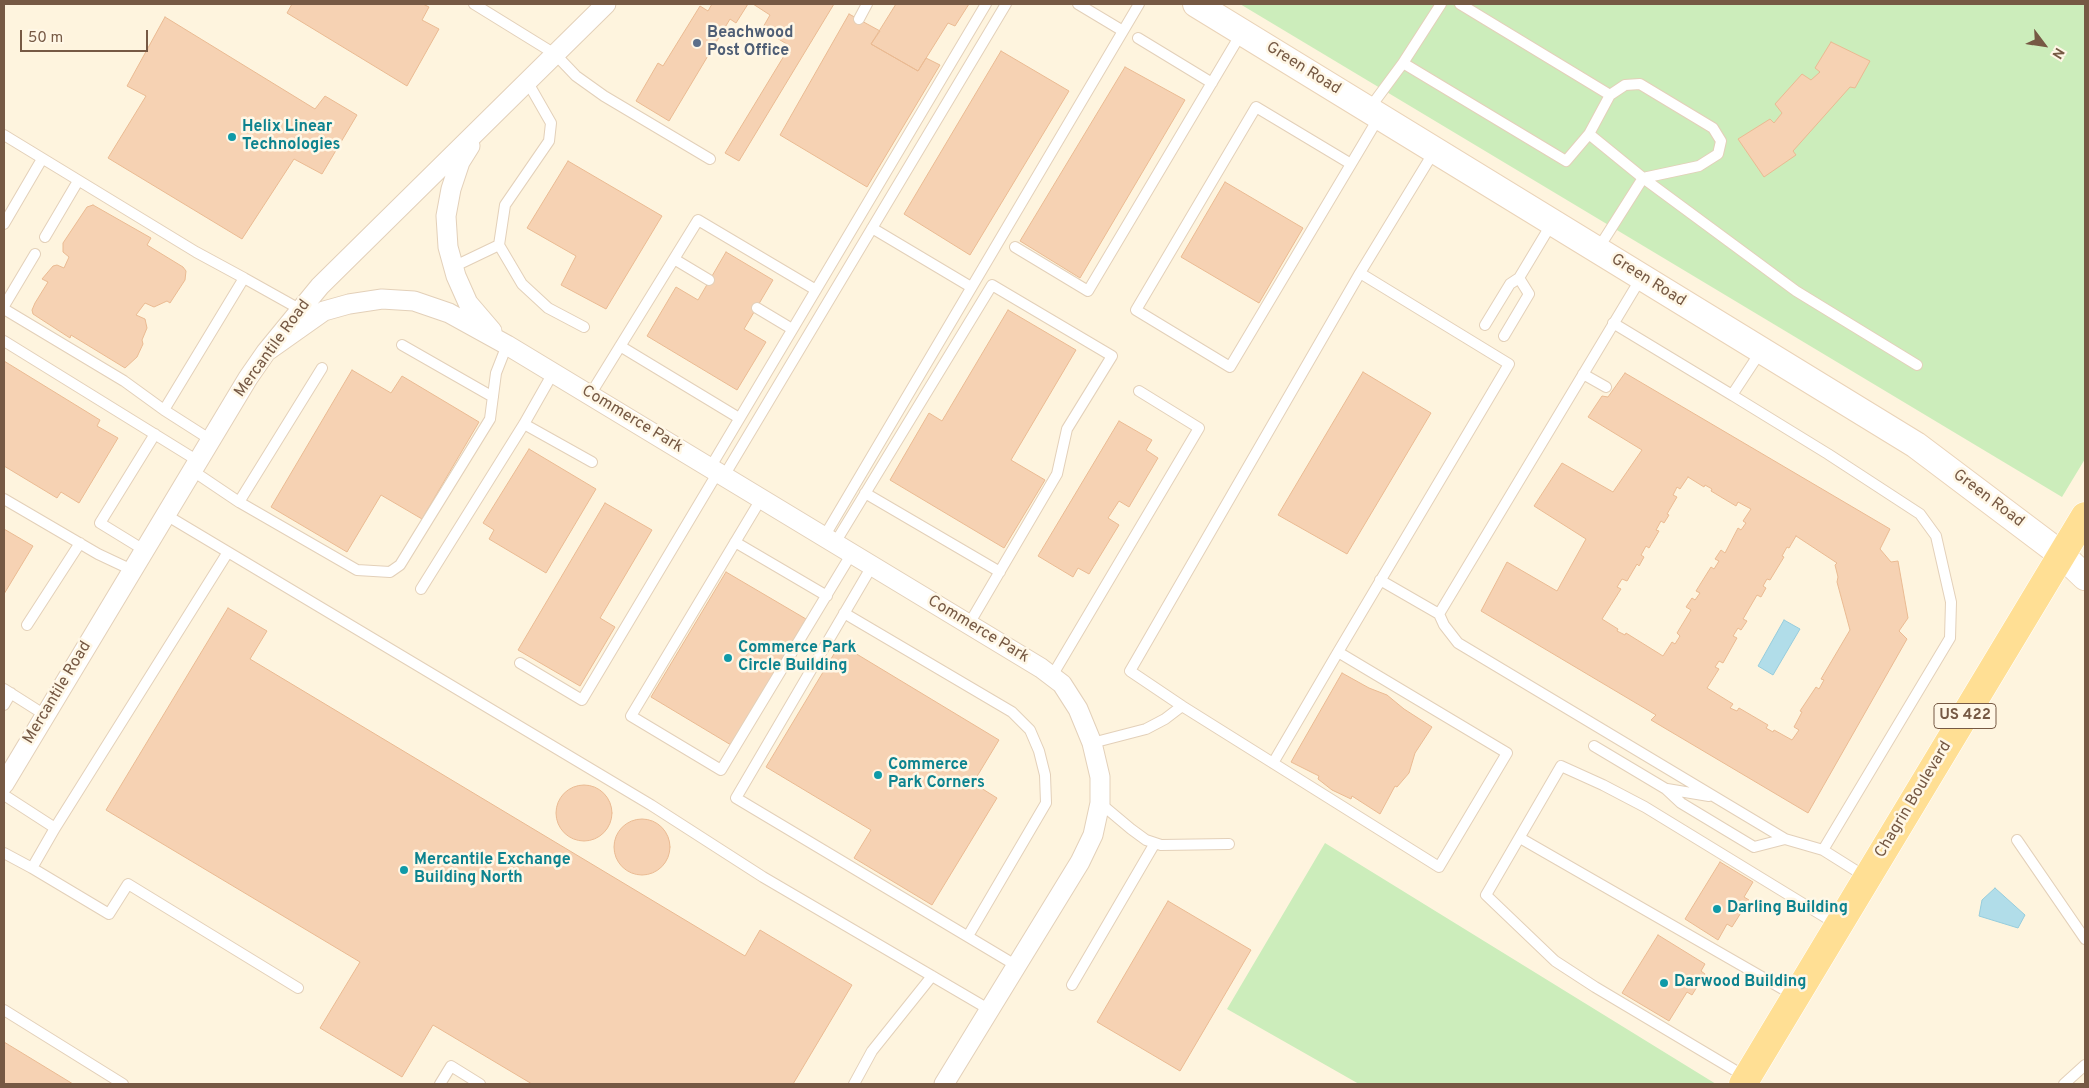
<!DOCTYPE html>
<style>
body{margin:0}
#map{position:relative;width:2089px;height:1088px;overflow:hidden;background:#fef4de;font-family:Overpass,sans-serif}
canvas{display:block}
.frame{position:absolute;inset:0;border:5px solid #765944;pointer-events:none}
.north{position:absolute;left:2019px;top:20px;width:50px;height:50px;-webkit-text-stroke:4px #fff7e6;paint-order:stroke;rotate:121deg;font-size:14px;font-weight:700;line-height:20px;text-align:center;color:#765944}
.north::after{content:'';display:block;margin:auto;width:18px;height:22px;background:#765944;clip-path:polygon(50% 0,100% 100%,50% 72%,0 100%)}
.scale{position:absolute;left:20px;top:30px;width:128px;height:22px;box-sizing:border-box;border:2px solid #765944;border-top:0;padding-left:6px;font-size:15px;line-height:18px;white-space:nowrap;color:#765944;-webkit-text-stroke:4px #fff7e6;paint-order:stroke}
</style>
<div id="map">
<canvas width="2089" height="1088"></canvas>
<div class="frame"></div>
<div class="north">N</div>
<div class="scale">50 m</div>
</div>
<script>
const ctx = document.querySelector('canvas').getContext('2d');
ctx.lineJoin = 'round';
function fillPath(path, color) {
  ctx.fillStyle = color;
  ctx.fill(path, 'evenodd');
}
function shape(rows) {
  const path = new Path2D();
  for (const r of rows) {
    if (r.length === 3) {
      path.moveTo(r[0] + r[2], r[1]);
      path.arc(r[0], r[1], r[2], 0, 2 * Math.PI);
      continue;
    }
    path.moveTo(r[0], r[1]);
    for (let i = 2; i < r.length; i += 2) path.lineTo(r[i], r[i + 1]);
  }
  return path;
}
function strokePath(path, color, width, dash) {
  ctx.strokeStyle = color;
  ctx.lineWidth = width;
  ctx.lineCap = dash ? 'butt' : 'round';
  ctx.setLineDash(dash || []);
  ctx.stroke(path);
}
function label(font, color, halo, rows, align = 'center') {
  ctx.font = font + ' Overpass,sans-serif';
  ctx.lineWidth = 5;
  ctx.setLineDash([]);
  ctx.textBaseline = 'middle';
  ctx.strokeStyle = halo;
  ctx.fillStyle = color;
  for (const [text, x, y, turn = 0] of rows) {
    ctx.save();
    ctx.translate(x, y);
    ctx.rotate((+turn || 0) * Math.PI / 180);
    ctx.textAlign = isNaN(turn) ? turn : align;
    if (halo) ctx.strokeText(text, 0, 0);
    ctx.fillText(text, 0, 0);
    ctx.restore();
  }
}
const green = shape([
 [1240,4,2085,4,2085,459,2062,497],
 [1325,843,1716,1084,1359,1084,1227,1009]
]);
const water = shape([
 [1784,620,1800,629,1773,675,1758,666,1784,620],
 [1995,888,2025,915,2018,928,1979,916,1982,900,1995,888]
]);
const building = shape([
 [292,4,423,4,429,7,422,20,439,29,407,86,287,13,292,4],
 [712,4,748,4,736,23,730,19,669,121,636,101,658,63,663,66,700,6,708,11,712,4],
 [753,4,834,4,739,161,725,153,790,46,762,29,770,15,753,4],
 [896,4,969,4,955,26,948,23,918,71,871,44,896,4],
 [849,14,880,31,871,44,918,71,926,58,940,65,867,187,780,135,849,14],
 [165,17,315,109,325,96,357,115,322,174,294,159,242,239,108,158,146,96,127,86,165,17],
 [1831,42,1870,61,1855,88,1850,87,1793,151,1796,155,1764,177,1738,139,1770,119,1774,123,1782,113,1775,104,1802,74,1811,80,1820,72,1815,68,1831,42],
 [1001,51,1069,91,970,255,904,214,1001,51],
 [1125,67,1185,100,1080,278,1020,241,1125,67],
 [568,161,662,216,606,309,561,285,576,256,527,228,568,161],
 [1225,182,1303,228,1259,303,1181,257,1225,182],
 [93,205,151,238,147,245,183,267,186,271,185,280,170,303,167,301,154,307,145,303,136,315,145,319,147,328,142,340,143,344,137,357,125,368,71,335,70,338,33,314,32,310,35,303,48,282,42,279,53,266,57,265,64,268,69,257,63,252,63,243,87,207,93,205],
 [726,252,773,280,744,329,766,342,737,390,647,336,676,287,698,300,726,252],
 [1008,310,1076,350,1011,460,1045,480,1004,548,890,480,929,413,942,421,1008,310],
 [4,361,100,420,97,426,118,438,79,503,61,492,57,498,4,466,4,361],
 [352,370,391,393,402,376,479,422,422,519,381,495,347,552,271,507,352,370],
 [1363,372,1431,413,1347,554,1278,515,1363,372],
 [1625,373,1890,529,1880,549,1891,562,1898,561,1908,618,1899,631,1907,639,1808,813,1651,720,1656,715,1481,611,1507,562,1557,591,1586,539,1534,506,1562,463,1613,492,1642,450,1588,417,1602,396,1608,397,1625,373],
 [1688,477,1704,487,1705,485,1712,489,1711,491,1736,506,1738,502,1751,509,1743,521,1746,523,1741,530,1738,528,1725,553,1721,550,1715,559,1719,561,1714,569,1711,567,1696,591,1700,593,1695,600,1692,598,1686,607,1691,610,1677,633,1680,636,1675,644,1672,642,1663,656,1626,633,1625,635,1617,631,1618,629,1602,619,1621,589,1617,587,1622,579,1627,581,1637,564,1639,566,1644,557,1641,555,1646,546,1649,548,1659,531,1656,530,1661,521,1664,523,1669,515,1667,514,1677,497,1673,495,1677,487,1680,489,1688,477],
 [1796,536,1837,563,1835,565,1838,577,1837,582,1850,630,1821,679,1824,680,1819,689,1816,687,1800,711,1802,712,1794,727,1799,730,1792,740,1774,730,1773,732,1766,728,1768,725,1739,708,1737,711,1730,708,1733,704,1707,688,1719,669,1715,667,1719,661,1723,663,1737,638,1733,636,1738,628,1741,630,1747,621,1743,619,1757,595,1761,597,1766,588,1763,586,1767,579,1770,580,1784,557,1782,556,1787,547,1789,548,1796,536],
 [1119,421,1152,440,1146,450,1158,458,1129,507,1119,501,1108,518,1119,525,1089,574,1078,568,1073,577,1038,556,1119,421],
 [529,449,596,489,546,573,489,539,494,530,483,523,529,449],
 [605,503,652,530,600,618,615,627,580,686,518,650,605,503],
 [4,529,33,546,4,594,4,529],
 [726,572,806,619,731,745,651,697,726,572],
 [228,608,267,631,250,659,745,956,760,930,852,985,793,1084,532,1084,433,1025,402,1077,320,1028,360,962,106,810,228,608],
 [840,644,999,740,973,783,997,798,932,905,854,858,871,830,766,767,840,644],
 [1342,673,1369,688,1387,695,1404,709,1432,727,1415,753,1409,773,1397,787,1395,786,1380,814,1352,796,1351,799,1332,790,1318,779,1319,776,1291,762,1342,673],
 [584,813,28],
 [642,847,28],
 [1720,862,1753,882,1744,897,1749,900,1732,927,1727,924,1718,940,1685,919,1720,862],
 [1168,901,1251,950,1180,1071,1097,1022,1168,901],
 [1658,935,1705,964,1701,971,1705,974,1692,995,1687,992,1669,1021,1622,993,1658,935],
 [4,1042,73,1084,4,1084,4,1042]
]);
const service = shape([
 [474,4,555,54,576,76,604,96,710,159],
 [1078,4,1123,31],
 [1460,4,1610,95],
 [859,19,867,4],
 [1138,38,1212,83],
 [1403,63,1566,161,1589,134],
 [1369,109,1403,63,1441,4],
 [4,135,196,252,244,278],
 [1351,164,1256,107,1136,310,1230,367,1363,144,1379,117],
 [1643,178,1796,291,1917,365],
 [4,224,42,159],
 [872,228,971,287],
 [45,237,78,181],
 [499,245,522,284,548,308,584,327],
 [1015,247,1088,291,1242,32],
 [1598,249,1643,178,1589,134,1610,95,1625,85,1640,84,1713,128,1721,141,1718,154,1699,166,1643,178],
 [674,259,709,280],
 [453,267,499,245,505,205,549,141,551,123,527,81],
 [1641,278,1439,614,1444,625,1458,643,1785,839,1823,850,1866,877],
 [4,306,35,254],
 [757,308,792,329],
 [4,309,124,381,164,410],
 [1613,323,1732,395],
 [1485,325,1510,284,1519,278,1552,223],
 [1504,336,1529,294,1519,278],
 [4,341,198,461],
 [402,345,493,397],
 [620,346,739,418],
 [1761,351,1732,395,1828,454,1920,514,1936,536,1951,602,1950,638,1823,850],
 [322,368,239,502,357,570,390,572,400,565,490,419,496,373,507,345],
 [1583,374,1606,387],
 [590,395,698,220,816,290],
 [524,424,592,462],
 [211,440,164,410,244,278,303,311],
 [710,468,986,4],
 [193,471,239,502],
 [724,476,1006,4],
 [865,493,1000,572],
 [4,499,98,554,132,570],
 [761,499,631,716,721,770,852,553],
 [166,515,651,805,763,877,990,1010],
 [824,537,1139,4],
 [735,542,827,596],
 [835,543,992,285,1112,356,1067,429,1057,474,969,624],
 [144,550,100,523,155,434],
 [872,566,736,798,1017,966],
 [1380,580,1439,614],
 [421,589,524,424,553,373],
 [844,613,1012,712,1030,730,1039,751,1045,775,1046,803,968,936],
 [27,625,80,543],
 [520,663,582,700,718,472],
 [1052,676,1199,428,1139,391],
 [4,689,45,715],
 [4,705,11,693],
 [1182,706,1130,671,1360,273],
 [1092,743,1146,729,1165,719,1182,706,1439,867,1507,753,1338,652,1509,364,1360,273,1435,150],
 [1594,746,1666,789,1681,803,1754,847,1785,839],
 [1273,763,1338,652],
 [1667,789,1709,796],
 [4,795,55,828,228,552],
 [1100,803,1131,829,1146,840,1161,845,1229,844],
 [1520,838,1795,996],
 [2017,840,2085,939],
 [4,853,32,868,55,828],
 [32,868,109,914,128,884,298,988],
 [1072,985,1155,843],
 [4,1010,123,1084],
 [1746,1077,1595,987,1555,961,1486,895,1561,766,1603,785,1645,807,1838,925],
 [440,1084,451,1066,480,1084],
 [854,1084,872,1051,932,976],
 [2064,1084,2085,1065]
]);
const minor = shape([
 [470,146,460,162,451,189,446,216,448,247,456,276,468,303,492,331],
 [266,352,324,311,349,304,382,299,414,301,449,313,507,345,1041,668,1062,684,1078,709,1092,743,1100,777,1100,803,1093,835,1080,862,944,1084],
 [4,784,248,378,266,352,320,286,606,4]
]);
const secondary = shape([
 [1196,4,1916,445,2062,555,2085,577]
]);
const primary = shape([
 [1743,1084,2085,516]
]);
const markers = [
 [697,43,5,"#5c6f8a"],
 [232,137,5,"#0f9aa8"],
 [728,658,5,"#0f9aa8"],
 [878,775,5,"#0f9aa8"],
 [404,870,5,"#0f9aa8"],
 [1717,909,5,"#0f9aa8"],
 [1664,983,5,"#0f9aa8"]
];
const shields = [
 [1965,716,62]
];
const shieldNames = [
 ["US 422",1965,716]
];
const serviceNames = [
 ["Beachwood",707,34],
 ["Post Office",707,52]
];
const streetNames = [
 ["Green Road",1303,69,32],
 ["Green Road",1648,281,32],
 ["Mercantile Road",273,349,-54],
 ["Commerce Park",632,420,31],
 ["Green Road",1988,499,37],
 ["Commerce Park",978,630,31],
 ["Mercantile Road",58,693,-59],
 ["Chagrin Boulevard",1914,800,-59]
];
const cultureNames = [
 ["Helix Linear",242,128],
 ["Technologies",242,146],
 ["Commerce Park",738,649],
 ["Circle Building",738,667],
 ["Commerce",888,766],
 ["Park Corners",888,784],
 ["Mercantile Exchange",414,861],
 ["Building North",414,879],
 ["Darling Building",1727,909],
 ["Darwood Building",1674,983]
];
fillPath(green, '#ccedbb');
fillPath(water, '#b1dde9');
strokePath(water, '#96ccdc', 1);
fillPath(building, '#f6d2b3');
strokePath(building, '#eaba92', 1);
strokePath(service, '#e3d0b9', 12);
strokePath(minor, '#e3d0b9', 21);
strokePath(secondary, '#ead3b8', 28);
strokePath(primary, '#fff', 29);
strokePath(service, '#fff', 10);
strokePath(minor, '#fff', 19);
strokePath(secondary, '#fff', 26);
strokePath(primary, '#ffdf94', 28);
for (const [x, y, r, color] of markers) {
  const dot = new Path2D();
  dot.arc(x, y, r, 0, 2 * Math.PI);
  ctx.fillStyle = color;
  ctx.fill(dot);
  strokePath(dot, '#fff7e6', 2);
}
for (const [x, y, w] of shields) {
  const box = new Path2D();
  box.roundRect(x - w / 2, y - 12.5, w, 25, 4);
  ctx.fillStyle = '#fff7e6';
  ctx.fill(box);
  strokePath(box, '#765944', 1);
}
label('bold 15px', '#765944', null, shieldNames);
label('bold 16px', '#4e5e75', '#fff7e6', serviceNames, 'left');
label('16px', '#765944', '#fff7e6', streetNames);
label('bold 16px', '#0d838f', '#fff7e6', cultureNames, 'left');
</script>
